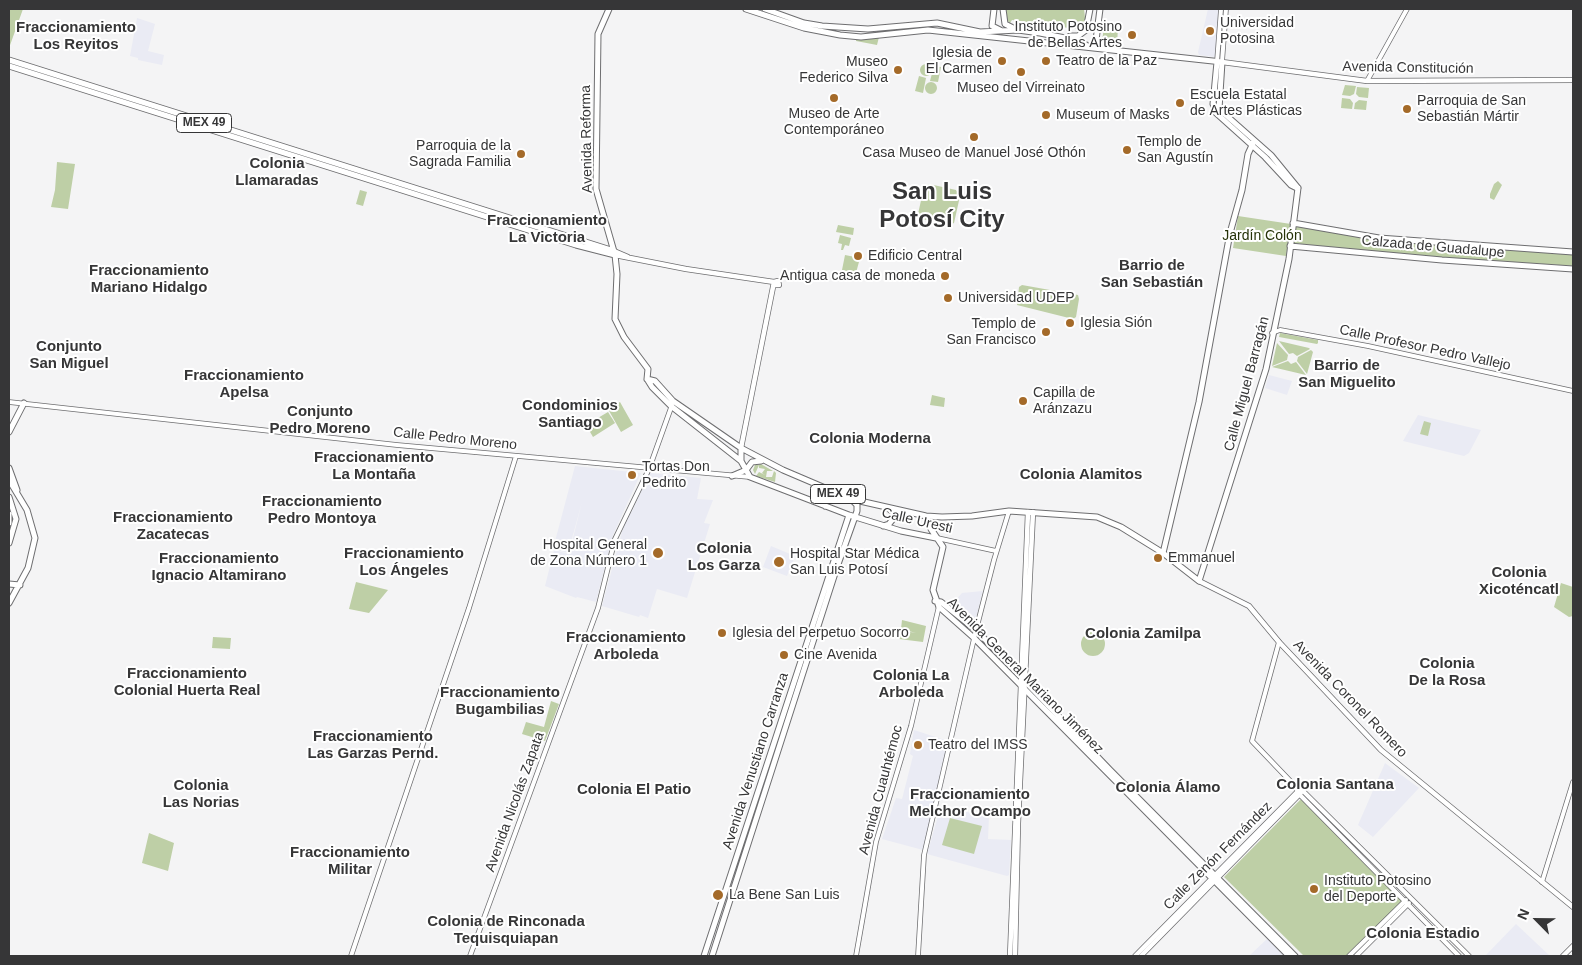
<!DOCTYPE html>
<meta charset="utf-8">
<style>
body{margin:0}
#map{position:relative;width:1582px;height:965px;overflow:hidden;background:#f4f4f5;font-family:Helvetica,sans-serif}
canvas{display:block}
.frame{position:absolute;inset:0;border:10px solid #363637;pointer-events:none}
.north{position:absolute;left:1512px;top:895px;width:50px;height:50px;-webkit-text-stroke:4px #fff;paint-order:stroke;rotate:293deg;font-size:14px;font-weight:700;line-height:20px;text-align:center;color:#363637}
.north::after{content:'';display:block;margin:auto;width:18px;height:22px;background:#363637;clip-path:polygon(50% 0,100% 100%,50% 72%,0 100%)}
</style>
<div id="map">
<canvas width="1582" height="965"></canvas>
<div class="frame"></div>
<div class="north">N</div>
</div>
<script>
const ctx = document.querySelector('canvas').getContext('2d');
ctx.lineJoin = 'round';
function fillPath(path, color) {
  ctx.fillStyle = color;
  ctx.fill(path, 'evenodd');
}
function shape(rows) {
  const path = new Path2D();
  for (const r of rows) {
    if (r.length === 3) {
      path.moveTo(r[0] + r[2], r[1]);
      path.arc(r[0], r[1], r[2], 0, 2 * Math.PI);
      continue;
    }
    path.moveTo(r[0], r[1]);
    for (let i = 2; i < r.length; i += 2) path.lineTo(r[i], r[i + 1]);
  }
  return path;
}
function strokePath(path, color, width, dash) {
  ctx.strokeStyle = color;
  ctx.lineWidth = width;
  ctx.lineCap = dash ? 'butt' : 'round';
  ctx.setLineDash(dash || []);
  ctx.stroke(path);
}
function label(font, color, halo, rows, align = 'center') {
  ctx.font = font + ' Helvetica,sans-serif';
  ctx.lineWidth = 4;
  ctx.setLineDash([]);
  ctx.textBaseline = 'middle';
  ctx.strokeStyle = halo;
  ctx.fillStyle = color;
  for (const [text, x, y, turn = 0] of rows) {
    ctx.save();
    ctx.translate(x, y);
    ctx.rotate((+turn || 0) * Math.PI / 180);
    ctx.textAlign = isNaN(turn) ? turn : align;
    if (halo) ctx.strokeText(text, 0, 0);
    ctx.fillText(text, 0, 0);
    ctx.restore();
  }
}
const built = shape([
 [1208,9,1219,9,1215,57,1199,55,1198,52],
 [137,18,155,24,148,51,164,55,162,65,138,60,138,58,130,56],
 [1269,375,1292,381,1287,395,1265,388],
 [1067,387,1089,391,1085,405,1065,399],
 [1418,415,1481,430,1469,453,1464,456,1403,441],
 [575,466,641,473,613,535,596,602,577,597,576,598,545,586,554,550,569,554,582,502,568,553,553,549],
 [650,473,701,478,697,499,713,500,704,523,710,524,687,598,657,589,648,618,640,615,639,617,602,606,627,513,631,513],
 [771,546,795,556,787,576,763,567],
 [983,591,975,622,971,623,952,604,962,593],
 [914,730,948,741,923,850,882,839,896,798,902,799,913,756,910,754],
 [1385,763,1419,788,1373,837,1358,825],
 [941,806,989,817,988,839,1011,840,1009,875,1007,876,927,854],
 [1516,924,1550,956,1485,956],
 [1268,938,1286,956,1249,956]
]);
const green = shape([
 [9,9,23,9,9,48],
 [1006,9,1084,9,1086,26,1082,32,1078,33,1076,29,1012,20,1010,23,1007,20],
 [1104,25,1118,27,1117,45,1102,43],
 [879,37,877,45,856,41,856,40],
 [926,70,6],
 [934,66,941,67,938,82,930,81],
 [919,76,926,78,923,93,915,91],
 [931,88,6],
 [1345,85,1356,86,1354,94,1350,96,1342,95],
 [1357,87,1369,88,1368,98,1359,97,1356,94],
 [1342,98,1350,99,1353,103,1352,109,1341,108],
 [1359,100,1367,101,1366,110,1354,109,1355,103],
 [57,162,75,164,68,209,51,207,55,190],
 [1498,181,1502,185,1494,200,1490,198,1490,194,1494,184],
 [929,184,956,190,960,196,954,223,950,225,922,219,918,214,924,187],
 [360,190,367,192,363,206,356,204],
 [1238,216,1291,224,1286,256,1233,248],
 [838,225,854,228,853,235,836,232],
 [1294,225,1403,243,1573,253,1573,266,1409,255,1292,243],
 [840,235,851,238,849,246,845,245,843,250,841,250,842,244,838,243],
 [845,255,860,258,856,273,842,270],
 [1022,285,1078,295,1079,299,1076,317,1073,319,1017,305,1019,287],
 [1280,333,1318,340,1318,343,1317,344,1279,337],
 [1279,341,1309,348,1310,349,1297,356,1293,353,1289,354],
 [1277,343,1288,355,1287,360,1272,366],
 [1311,350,1313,352,1307,374,1297,361,1298,357],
 [1288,361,1291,364,1296,362,1306,375,1272,367],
 [932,395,945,398,944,407,930,405],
 [620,402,633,425,621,432,608,409],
 [608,412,615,423,593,437,586,425],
 [1424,421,1431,423,1428,436,1420,434],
 [761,464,773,471,767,471,766,477,772,477,774,471,776,473,775,482,756,476,759,472,765,475,762,473,765,469,759,468,759,465,755,474,753,470,755,465],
 [356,582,388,590,369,613,349,609],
 [1561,583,1573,587,1573,616,1569,617,1554,607],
 [902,620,926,626,923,642,899,639,900,630,916,633,901,629],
 [1093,644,12],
 [213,637,231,638,230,649,212,648],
 [551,701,559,704,545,741,522,734,526,722,544,727],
 [1301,799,1403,902,1347,956,1304,956,1224,877],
 [950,818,982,826,974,854,942,845],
 [149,833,174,843,168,871,142,863]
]);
const tertiary = shape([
 [1217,62,1221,9],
 [1222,62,1226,9],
 [1367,81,1407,9],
 [1272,333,1280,330,1368,346,1573,391],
 [9,402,397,445,750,477],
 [937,538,996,551],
 [1279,642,1252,741,1294,785,1300,795,1459,956],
 [1303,791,1469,956],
 [1542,882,1573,782],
 [351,956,469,608,516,456],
 [470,956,598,608,615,539,649,469,672,405],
 [856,956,876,842,911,726,939,606],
 [918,956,924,855,976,630,994,560,1009,511],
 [1135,956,1298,791,1303,791],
 [1141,956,1301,793],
 [1349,956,1406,900],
 [1356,956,1409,903]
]);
const secondary = shape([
 [1222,62,1367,81,1573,80],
 [614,251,628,257],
 [615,255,686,269,774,282],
 [741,448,774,282,778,281,779,285,775,285],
 [1199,581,1249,606,1279,642,1381,750,1573,907],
 [1010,956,1028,512],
 [1015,956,1018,823,1033,512],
 [1563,956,1573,946]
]);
const primary = shape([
 [609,9,598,34,596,189,615,255,617,274,615,319,624,337,648,369,647,379,652,387,671,406,741,461],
 [746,9,804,28,840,35,861,37,928,30,1222,62,1219,109,1271,155,1298,188],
 [765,9,804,23,822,26,868,29,937,23,980,32,1018,30,1040,33,1080,41,1089,47],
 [994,9,992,26,1000,30],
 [1003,9,1005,24,1015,29],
 [1070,36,1078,36,1086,30,1090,9],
 [1095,48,1100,9],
 [9,60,614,251],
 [1217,62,1213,104,1216,113,1265,157,1291,185,1297,188],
 [9,66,576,245,615,255],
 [1293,223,1379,238,1573,252],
 [1290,246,1442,260,1573,269],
 [647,379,655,381,673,401,741,448,783,470,851,499,926,516,942,517,972,516,1009,511,1097,517,1121,527,1163,553,1199,581,1266,369,1289,259,1298,188],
 [9,432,24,403],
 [741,448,741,461,750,477,849,515,901,531,936,538],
 [9,468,17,490],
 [732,476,746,470,752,462,761,461],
 [9,480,27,510,35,538,28,568,9,603],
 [9,497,16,519,9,543],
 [825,506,822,501,822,496,826,492,831,492],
 [9,514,9,523],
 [926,516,931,529,943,547,933,590,939,607,974,638,1289,956],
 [883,526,889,524,893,519,893,512,888,508],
 [1163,553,1199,402,1230,233,1242,190,1248,154,1254,141],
 [9,584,20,585],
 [935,601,941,602,976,630,1110,770,1295,956],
 [704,956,849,515],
 [712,956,837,567,857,511,857,505,851,499]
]);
const markers = [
 [1210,31,5,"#a46a29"],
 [1132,35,5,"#a46a29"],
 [1002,61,5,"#a46a29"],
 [1046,61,5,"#a46a29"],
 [898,70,5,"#a46a29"],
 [1021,72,5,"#a46a29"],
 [834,98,5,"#a46a29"],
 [1180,103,5,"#a46a29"],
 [1407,109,5,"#a46a29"],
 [1046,115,5,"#a46a29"],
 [974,137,5,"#a46a29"],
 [1127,150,5,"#a46a29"],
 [521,154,5,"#a46a29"],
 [858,256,5,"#a46a29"],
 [945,276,5,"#a46a29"],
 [948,298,5,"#a46a29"],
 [1070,323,5,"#a46a29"],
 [1046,332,5,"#a46a29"],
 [1023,401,5,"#a46a29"],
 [632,475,5,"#a46a29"],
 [658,553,6,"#a46a29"],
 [1158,558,5,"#a46a29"],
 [779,562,6,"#a46a29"],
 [722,633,5,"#a46a29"],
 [784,655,5,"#a46a29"],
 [918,745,5,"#a46a29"],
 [1314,889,5,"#a46a29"],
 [718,895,6,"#a46a29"]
];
const shields = [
 [204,123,55],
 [838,494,55]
];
const shieldNames = [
 ["MEX 49",204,123],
 ["MEX 49",838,494]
];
const poiNames = [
 ["Universidad",1220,23],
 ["Potosina",1220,39],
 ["Instituto Potosino",1122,27,"right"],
 ["de Bellas Artes",1122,43,"right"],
 ["Iglesia de",992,53,"right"],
 ["El Carmen",992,69,"right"],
 ["Teatro de la Paz",1056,61],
 ["Museo",888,62,"right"],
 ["Federico Silva",888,78,"right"],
 ["Museo del Virreinato",1021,88,"center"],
 ["Escuela Estatal",1190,95],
 ["de Artes Plásticas",1190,111],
 ["Parroquia de San",1417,101],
 ["Sebastián Mártir",1417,117],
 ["Museo de Arte",834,114,"center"],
 ["Contemporáneo",834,130,"center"],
 ["Museum of Masks",1056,115],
 ["Templo de",1137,142],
 ["San Agustín",1137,158],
 ["Parroquia de la",511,146,"right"],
 ["Sagrada Familia",511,162,"right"],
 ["Casa Museo de Manuel José Othón",974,153,"center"],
 ["Edificio Central",868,256],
 ["Antigua casa de moneda",935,276,"right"],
 ["Universidad UDEP",958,298],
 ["Iglesia Sión",1080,323],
 ["Templo de",1036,324,"right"],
 ["San Francisco",1036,340,"right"],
 ["Capilla de",1033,393],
 ["Aránzazu",1033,409],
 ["Tortas Don",642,467],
 ["Pedrito",642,483],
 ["Hospital General",647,545,"right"],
 ["de Zona Número 1",647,561,"right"],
 ["Hospital Star Médica",790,554],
 ["San Luis Potosí",790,570],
 ["Emmanuel",1168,558],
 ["Iglesia del Perpetuo Socorro",732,633],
 ["Cine Avenida",794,655],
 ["Teatro del IMSS",928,745],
 ["Instituto Potosino",1324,881],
 ["del Deporte",1324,897],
 ["La Bene San Luis",729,895]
];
const streetNames = [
 ["Avenida Constitución",1408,68,1],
 ["Avenida Reforma",587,139,-91],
 ["Calzada de Guadalupe",1433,247,5],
 ["Calle Profesor Pedro Vallejo",1425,348,12],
 ["Calle Miguel Barragán",1247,384,-75],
 ["Calle Pedro Moreno",455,439,6],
 ["Calle Uresti",917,521,13],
 ["Avenida General Mariano Jiménez",1025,676,45],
 ["Avenida Coronel Romero",1350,699,46],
 ["Avenida Venustiano Carranza",756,761,-72],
 ["Avenida Cuauhtémoc",881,790,-75],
 ["Avenida Nicolás Zapata",515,802,-70],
 ["Calle Zenón Fernández",1218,856,-45]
];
const parkNames = [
 ["Jardín Colón",1262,236]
];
const neighbourhoodNames = [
 ["Fraccionamiento",76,28],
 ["Los Reyitos",76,45],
 ["Colonia",277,164],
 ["Llamaradas",277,181],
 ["Fraccionamiento",547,221],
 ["La Victoria",547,238],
 ["Barrio de",1152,266],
 ["San Sebastián",1152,283],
 ["Fraccionamiento",149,271],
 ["Mariano Hidalgo",149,288],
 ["Conjunto",69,347],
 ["San Miguel",69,364],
 ["Barrio de",1347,366],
 ["San Miguelito",1347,383],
 ["Fraccionamiento",244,376],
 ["Apelsa",244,393],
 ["Condominios",570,406],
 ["Santiago",570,423],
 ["Conjunto",320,412],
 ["Pedro Moreno",320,429],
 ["Colonia Moderna",870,439],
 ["Fraccionamiento",374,458],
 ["La Montaña",374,475],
 ["Colonia Alamitos",1081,475],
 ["Fraccionamiento",322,502],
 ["Pedro Montoya",322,519],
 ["Fraccionamiento",173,518],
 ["Zacatecas",173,535],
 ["Colonia",724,549],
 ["Los Garza",724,566],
 ["Fraccionamiento",404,554],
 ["Los Ángeles",404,571],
 ["Fraccionamiento",219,559],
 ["Ignacio Altamirano",219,576],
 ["Colonia",1519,573],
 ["Xicoténcatl",1519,590],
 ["Colonia Zamilpa",1143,634],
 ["Fraccionamiento",626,638],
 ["Arboleda",626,655],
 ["Colonia",1447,664],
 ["De la Rosa",1447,681],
 ["Fraccionamiento",187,674],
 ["Colonial Huerta Real",187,691],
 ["Colonia La",911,676],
 ["Arboleda",911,693],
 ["Fraccionamiento",500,693],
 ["Bugambilias",500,710],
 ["Fraccionamiento",373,737],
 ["Las Garzas Pernd.",373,754],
 ["Colonia Santana",1335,785],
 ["Colonia",201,786],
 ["Las Norias",201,803],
 ["Colonia Álamo",1168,788],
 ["Colonia El Patio",634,790],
 ["Fraccionamiento",970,795],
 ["Melchor Ocampo",970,812],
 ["Fraccionamiento",350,853],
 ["Militar",350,870],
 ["Colonia de Rinconada",506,922],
 ["Tequisquiapan",506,939],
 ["Colonia Estadio",1423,934]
];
const townNames = [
 ["San Luis",942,192],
 ["Potosí City",942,220]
];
fillPath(built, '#eaebf4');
fillPath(green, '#becfa6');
strokePath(tertiary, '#6e6e70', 5.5);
strokePath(secondary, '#6e6e70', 6);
strokePath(primary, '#6e6e70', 7);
strokePath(tertiary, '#fff', 4);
strokePath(secondary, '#fff', 4.5);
strokePath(primary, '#fff', 5);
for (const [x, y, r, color] of markers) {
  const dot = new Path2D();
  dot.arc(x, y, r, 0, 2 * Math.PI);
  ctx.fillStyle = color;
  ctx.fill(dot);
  strokePath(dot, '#fff', 2);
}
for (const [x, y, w] of shields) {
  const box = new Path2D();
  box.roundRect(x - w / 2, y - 9.5, w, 19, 4);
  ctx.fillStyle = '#fff';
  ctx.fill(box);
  strokePath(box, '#363637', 1);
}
label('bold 12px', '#363637', null, shieldNames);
label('14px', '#363637', '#fff', poiNames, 'left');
label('14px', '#363637', '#fff', streetNames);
label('14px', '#253208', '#fff', parkNames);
label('bold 15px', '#363637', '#fff', neighbourhoodNames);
label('bold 24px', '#363637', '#fff', townNames);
</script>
